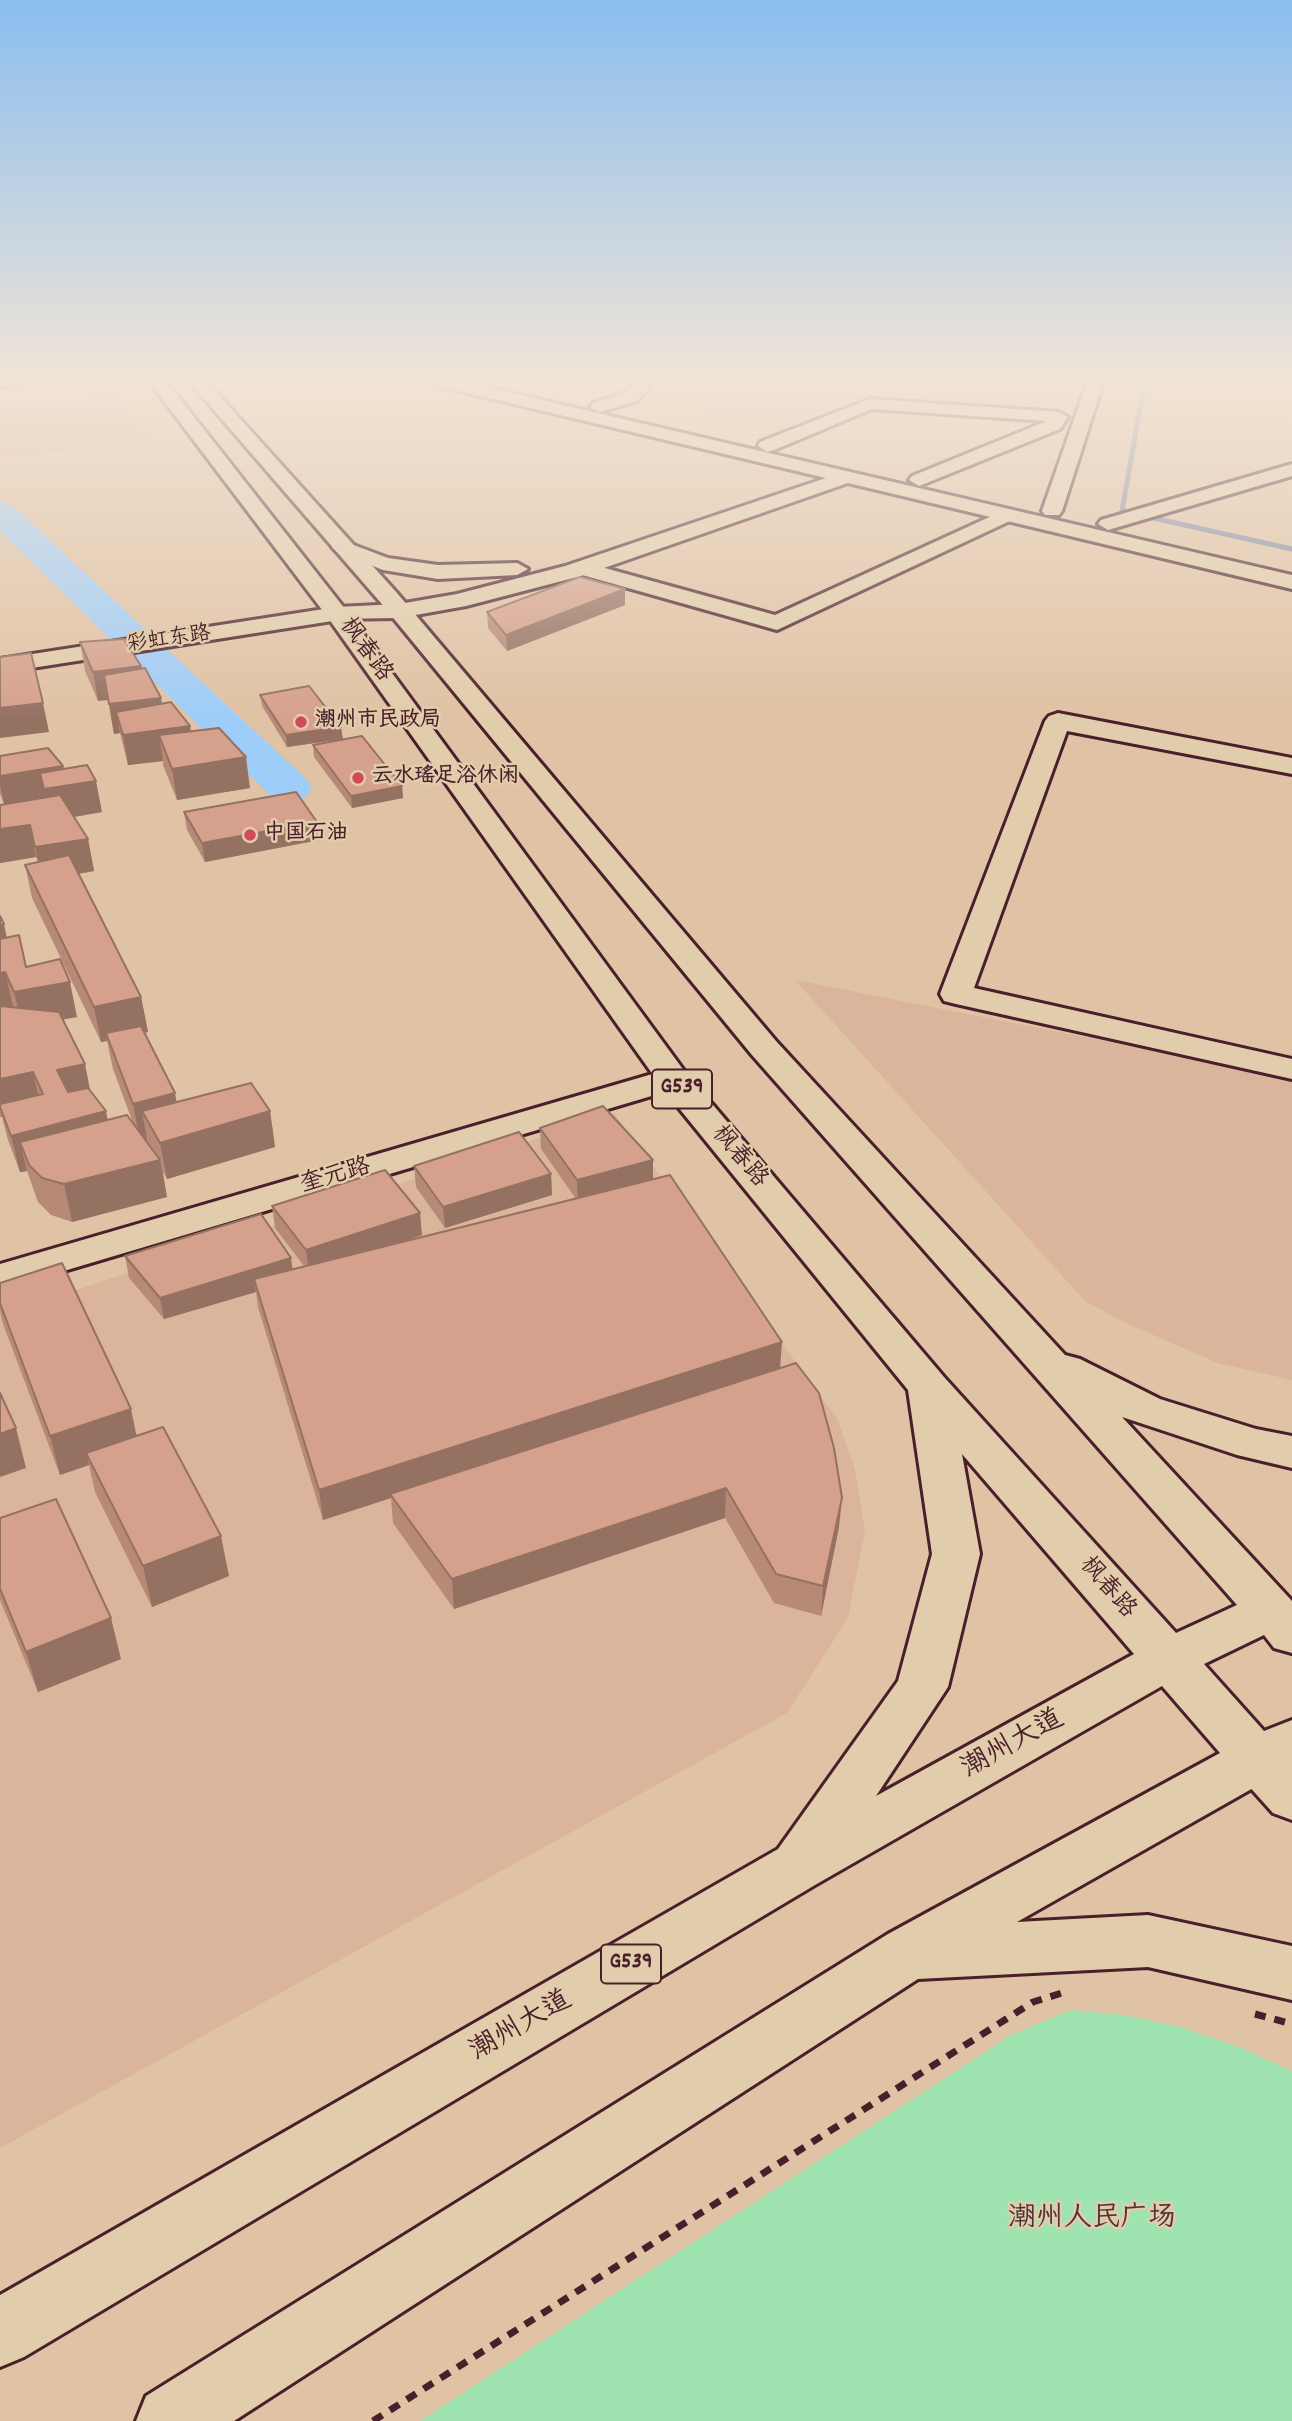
<!DOCTYPE html>
<meta charset="utf-8">
<style>
body{margin:0}
canvas{display:block;background:#e0c2a4}
</style>
<canvas width="1292" height="2421"></canvas>
<script>
const ctx = document.querySelector('canvas').getContext('2d');
ctx.lineJoin = 'round';
function fillPath(path, color) {
  ctx.fillStyle = color;
  ctx.fill(path, 'evenodd');
}
function shape(rows) {
  const path = new Path2D();
  for (const r of rows) {
    path.moveTo(r[0], r[1]);
    for (let i = 2; i < r.length; i += 2) path.lineTo(r[i], r[i + 1]);
  }
  return path;
}
function strokePath(path, color, width, dash) {
  ctx.strokeStyle = color;
  ctx.lineWidth = width;
  ctx.lineCap = dash ? 'butt' : 'round';
  ctx.setLineDash(dash || []);
  ctx.stroke(path);
}
function label(font, color, halo, rows, align = 'center') {
  ctx.font = font + ' Dekko,"LXGW WenKai TC",sans-serif';
  ctx.lineWidth = 5;
  ctx.setLineDash([]);
  ctx.textBaseline = 'middle';
  ctx.strokeStyle = halo;
  ctx.fillStyle = color;
  for (const [text, x, y, turn = 0] of rows) {
    ctx.save();
    ctx.translate(x, y);
    ctx.rotate((+turn || 0) * Math.PI / 180);
    ctx.textAlign = isNaN(turn) ? turn : align;
    if (halo) ctx.strokeText(text, 0, 0);
    ctx.fillText(text, 0, 0);
    ctx.restore();
  }
}
const built = shape([
 [625,380,845,396,857,380,1085,380,1078,396,1056,414,843,400,828,421,790,434,621,396,634,383],
 [118,396,155,443,0,457,0,406],
 [795,980,1292,1078,1292,1380,1218,1363,1128,1324,1085,1301],
 [614,1113,838,1420,855,1469,865,1531,848,1618,787,1713,0,2148,0,1315]
]);
const green = shape([
 [1071,2010,1125,2015,1180,2027,1234,2045,1292,2071,1292,2421,420,2421,1011,2035]
]);
const stream = shape([
 [1145,380,1122,511,1292,549]
]);
const river = shape([
 [0,502,12,505,305,778,312,788,305,798,289,802,273,798,0,531,0,502]
]);
const path = shape([
 [1255,2014,1292,2024],
 [373,2421,1033,2002,1065,1992]
]);
const minor = shape([
 [0,380,27,380,25,384,0,387,0,380],
 [638,380,655,380,637,401,599,412,590,407,593,403,625,393,638,380],
 [1088,380,1104,380,1062,511,1059,515,1045,515,1042,511,1088,380],
 [870,399,1059,412,1068,417,1060,429,919,486,909,480,912,476,1047,421,872,409,774,450,767,452,758,446,760,442,870,399],
 [1292,464,1292,476,1108,530,1098,524,1101,520,1292,464],
 [1007,509,1017,515,1014,519,777,630,575,573,572,568,583,562,775,615,1007,509],
 [337,607,345,609,348,614,345,619,0,673,0,659,337,607],
 [1058,713,1292,758,1292,774,1067,731,974,988,1292,1059,1292,1079,956,1004,944,1001,940,994,1045,721,1049,716,1058,713],
 [673,1068,685,1072,691,1079,685,1086,0,1290,0,1264,673,1068]
]);
const major = shape([
 [426,380,456,380,1292,575,1292,589,848,483,581,576,466,606,399,618,329,619,326,614,329,609,337,607,399,604,457,594,565,566,826,478,434,385,426,380],
 [343,541,388,558,438,565,517,563,528,569,517,575,438,579,383,570,336,551,332,547,336,543,343,541],
 [1257,1737,1276,1744,1292,1761,1292,1820,1273,1813,1238,1774,1231,1759,1238,1744,1257,1737]
]);
const highway = shape([
 [148,380,165,380,345,609,685,1072,944,1377,1176,1633,1237,1605,752,1055,381,603,188,380,205,380,397,593,776,1041,1065,1355,1080,1359,1160,1399,1256,1429,1292,1436,1292,1468,1237,1455,1122,1417,1292,1601,1292,1653,1274,1648,1264,1635,1204,1664,1264,1731,1292,1720,1292,1766,1017,1922,1148,1915,1292,1946,1292,2000,1148,1967,918,1979,234,2421,136,2421,146,2396,888,1934,1220,1753,1162,1686,815,1885,24,2357,0,2367,0,2295,778,1849,898,1681,932,1554,908,1390,661,1086,329,619,148,380],
 [962,1454,1134,1654,876,1796,948,1687,980,1554,962,1454]
]);
const wall = shape([
 [625,589,625,605,507,651,488,628,487,612],
 [80,642,141,666,142,669,162,704,250,788,177,800,163,765,163,761,128,765,120,733,114,734,108,700,98,701,85,671],
 [260,695,343,739,287,747,262,706],
 [313,745,402,786,403,798,352,808,314,757],
 [0,756,63,766,64,769,102,812,74,817,88,839,94,871,78,874,141,997,148,1032,145,1033,177,1102,270,1111,275,1147,167,1179,163,1172,167,1197,72,1222,51,1215,38,1202,27,1171,20,1172,8,1140,2,1117,0,1117,0,916,7,938,26,967,77,1017,63,1019,91,1092,107,1120,133,1123,113,1069,107,1041,101,1042,32,898,25,865,38,862,36,857,0,863,0,805,4,804,0,794],
 [184,812,319,840,205,862,187,830],
 [540,1128,653,1179,780,1368,839,1527,821,1616,774,1603,725,1518,454,1609,393,1523,391,1498,323,1520,258,1307,256,1292,164,1319,129,1278,125,1256,292,1269,304,1266,275,1228,272,1206,422,1235,394,1244,576,1199,541,1149],
 [414,1166,551,1174,552,1195,445,1228,416,1187],
 [0,1283,137,1435,229,1576,152,1607,95,1492,89,1465,60,1475,3,1324,0,1311],
 [0,1518,121,1659,38,1692,0,1600]
]);
const shadedWall = shape([
 [625,589,625,605,507,651,506,635],
 [141,666,146,695,98,701,93,672],
 [161,698,165,728,116,712,120,733,114,734,109,704],
 [43,703,49,732,0,738,0,708],
 [190,726,195,756,159,735,163,761,128,765,123,735],
 [341,727,343,739,287,747,286,735],
 [246,757,250,788,177,800,172,769],
 [63,766,67,786,96,781,102,812,50,821,40,773,46,801,5,808,0,785,0,776],
 [402,786,403,798,352,808,351,796],
 [317,822,319,840,205,862,202,843],
 [30,825,36,857,0,863,0,829],
 [88,839,94,871,42,880,35,847],
 [4,924,11,958,0,960,0,925],
 [5,972,13,1006,0,1009,0,973],
 [70,982,77,1017,22,1027,14,992],
 [141,997,148,1032,109,1041,106,1033,107,1041,101,1042,94,1007],
 [85,1064,92,1100,65,1106,57,1070],
 [33,1072,41,1108,0,1107,0,1079],
 [175,1093,181,1129,142,1111,147,1139,140,1141,133,1104],
 [106,1111,113,1148,20,1142,27,1171,20,1172,11,1136],
 [270,1111,275,1147,167,1179,160,1143],
 [160,1160,167,1197,72,1222,64,1184],
 [653,1160,653,1181,578,1202,577,1180],
 [551,1174,552,1195,445,1228,443,1207],
 [420,1213,422,1235,309,1272,306,1250],
 [291,1258,294,1280,254,1279,256,1292,164,1319,160,1298],
 [782,1342,780,1370,390,1494,391,1498,323,1520,319,1490],
 [131,1409,139,1448,86,1453,89,1465,60,1475,50,1436],
 [16,1428,26,1468,0,1477,0,1434],
 [726,1488,725,1518,454,1609,452,1579],
 [842,1498,839,1527,821,1616,823,1586],
 [221,1536,229,1576,152,1607,143,1566],
 [111,1618,121,1659,38,1692,26,1652]
]);
const building = shape([
 [580,577,625,589,506,635,487,612,580,577],
 [124,639,141,666,93,672,80,642,124,639],
 [31,653,43,703,0,708,0,657,31,653],
 [145,668,161,698,109,704,104,675,145,668],
 [309,686,341,727,286,735,260,695,309,686],
 [171,702,190,726,123,735,116,712,171,702],
 [219,728,246,757,172,769,159,735,219,728],
 [362,736,402,786,351,796,313,745,362,736],
 [48,748,63,766,0,776,0,756,48,748],
 [87,765,96,781,44,789,40,773,87,765],
 [296,792,317,822,202,843,184,812,296,792],
 [60,795,88,839,35,847,30,825,0,829,0,805,60,795],
 [69,855,141,997,94,1007,25,865,69,855],
 [0,916,4,924,0,925,0,916],
 [19,935,26,967,60,959,70,982,14,992,5,972,0,973,0,939,19,935],
 [0,1006,59,1012,85,1064,57,1070,68,1092,88,1088,106,1111,11,1136,0,1107,0,1104,43,1094,33,1072,0,1079,0,1006],
 [141,1026,175,1093,133,1104,106,1033,141,1026],
 [251,1083,270,1111,160,1143,142,1111,251,1083],
 [603,1106,653,1160,577,1180,540,1128,603,1106],
 [127,1115,160,1160,64,1184,42,1178,29,1165,20,1142,127,1115],
 [519,1132,551,1174,443,1207,414,1166,519,1132],
 [385,1170,420,1213,306,1250,272,1206,385,1170],
 [670,1175,782,1342,319,1490,254,1279,670,1175],
 [261,1214,291,1258,160,1298,125,1256,261,1214],
 [62,1263,131,1409,50,1436,0,1303,0,1283,62,1263],
 [796,1363,819,1393,834,1448,842,1498,823,1586,776,1574,726,1488,452,1579,390,1494,796,1363],
 [0,1393,16,1428,0,1434,0,1393],
 [163,1427,221,1536,143,1566,86,1453,163,1427],
 [56,1499,111,1618,26,1652,0,1589,0,1518,56,1499]
]);
const markers = [
 [301,722,7,"#d1495b"],
 [358,778,7,"#d1495b"],
 [250,835,7,"#d1495b"]
];
const farStreetnames = [
 ["彩虹东路",169,641,-8]
];
const farPoinames = [
 ["潮州市民政局",315,722],
 ["云水瑶足浴休闲",372,778],
 ["中国石油",264,835]
];
const shields = [
 [682,1089,60],
 [631,1964,60]
];
const shieldNames = [
 ["G539",682,1089],
 ["G539",631,1964]
];
const streetNames = [
 ["枫春路",364,651,54],
 ["枫春路",738,1158,50],
 ["奎元路",336,1178,-16],
 ["枫春路",1106,1589,49]
];
const nearStreetnames = [
 ["潮州大道",1014,1746,-29],
 ["潮州大道",522,2028,-30]
];
const nearParknames = [
 ["潮州人民广场",1092,2221]
];
fillPath(built, '#dab59b');
fillPath(green, '#9ee3b0');
strokePath(stream, '#7c87a7', 5);
fillPath(river, '#9ecdfa');
strokePath(minor, '#4a1f2b', 6);
strokePath(major, '#4a1f2b', 6);
strokePath(highway, '#4a1f2b', 6);
strokePath(path, '#4a1f2b', 7, [11, 9]);
fillPath(minor, '#e1cdab');
fillPath(major, '#e1cdab');
fillPath(highway, '#e1cdab');
fillPath(wall, '#b78a78');
fillPath(shadedWall, '#957162');
fillPath(building, '#d5a18c');
strokePath(building, '#957162', 2);
const sky = ctx.createLinearGradient(0, 0, 0, 719);
sky.addColorStop(0, '#8abeef');
sky.addColorStop(0.53, '#f1e4d6');
sky.addColorStop(1, '#f1e4d600');
ctx.fillStyle = sky;
ctx.fillRect(0, 0, 1292, 719);
for (const [x, y, r, color] of markers) {
  const dot = new Path2D();
  dot.arc(x, y, r, 0, 2 * Math.PI);
  ctx.fillStyle = color;
  ctx.fill(dot);
  strokePath(dot, '#e1cdab', 2.5);
}
label('21px', '#4a1f2b', '#e1cdab', farStreetnames);
label('bold 21px', '#4a1f2b', '#e1cdab', farPoinames, 'left');
for (const [x, y, w] of shields) {
  const box = new Path2D();
  box.roundRect(x - w / 2, y - 19.5, w, 39, 5);
  ctx.fillStyle = '#e1cdab';
  ctx.fill(box);
  strokePath(box, '#4a1f2b', 2);
}
label('bold 23px', '#4a1f2b', null, shieldNames);
label('24px', '#4a1f2b', '#e1cdab', streetNames);
label('28px', '#4a1f2b', '#e1cdab', nearStreetnames);
label('28px', '#523338', '#e1cdab', nearParknames);
</script>
